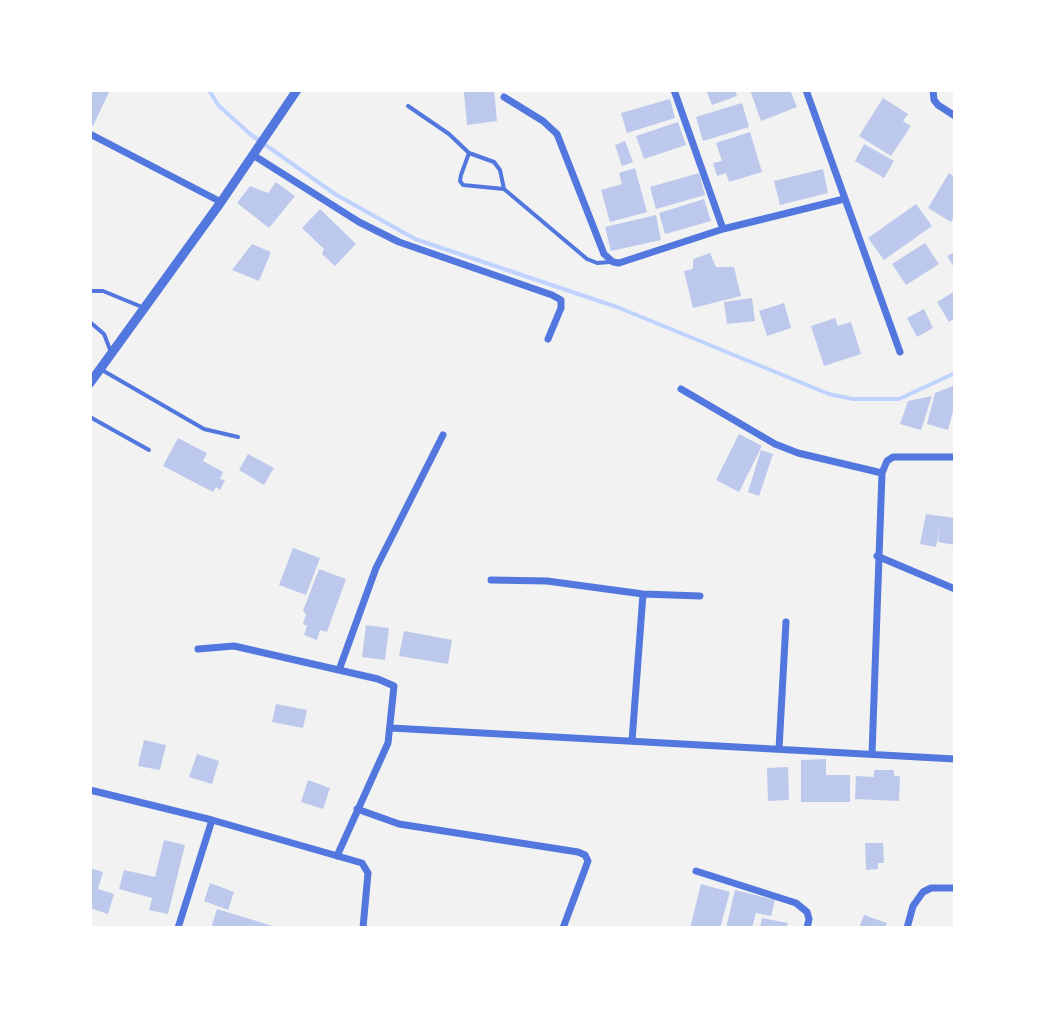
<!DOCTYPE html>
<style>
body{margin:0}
#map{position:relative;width:1045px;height:1018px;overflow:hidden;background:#f2f2f2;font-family:Manrope,sans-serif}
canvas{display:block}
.frame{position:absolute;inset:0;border:92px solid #fff;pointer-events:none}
</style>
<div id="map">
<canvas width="1045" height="1018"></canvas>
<div class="frame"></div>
</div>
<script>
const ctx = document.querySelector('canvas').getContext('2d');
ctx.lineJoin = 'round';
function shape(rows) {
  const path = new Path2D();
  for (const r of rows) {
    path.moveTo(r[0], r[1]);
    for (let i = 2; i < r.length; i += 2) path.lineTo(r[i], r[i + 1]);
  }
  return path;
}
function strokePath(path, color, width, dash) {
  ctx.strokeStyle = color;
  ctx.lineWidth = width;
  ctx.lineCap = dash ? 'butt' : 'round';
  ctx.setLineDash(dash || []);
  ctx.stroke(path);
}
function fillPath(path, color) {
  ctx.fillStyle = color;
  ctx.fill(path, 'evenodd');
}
const stream = shape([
 [209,90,218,105,250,134,335,194,415,239,617,307,829,394,853,399,899,399,955,373]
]);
const building = shape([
 [90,90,110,90,93,126,90,124],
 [494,90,497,121,467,125,464,92],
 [706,90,735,90,737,96,712,105],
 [750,90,790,90,797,107,761,121],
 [883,98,908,114,903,121,911,126,891,156,859,136],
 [670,99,675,118,627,133,621,113],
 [742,103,749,127,703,141,696,117],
 [678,122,686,145,644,159,636,136],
 [750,132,762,172,729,182,726,173,717,176,713,163,722,161,716,143],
 [625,141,633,162,622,166,615,145],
 [864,144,894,161,884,178,855,161],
 [635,168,647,212,610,222,601,190,622,184,619,173],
 [823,169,828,193,780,205,774,181],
 [699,173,705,195,656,209,650,187],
 [949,173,955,177,955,215,951,222,928,208],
 [276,182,295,196,269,228,237,203,250,186,268,193],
 [704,199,711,221,665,234,659,213],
 [916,204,932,226,884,260,868,238],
 [320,209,356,244,335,266,322,254,324,249,302,228],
 [656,215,661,240,611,251,605,227],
 [925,243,939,264,906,285,892,264],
 [252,244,271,252,259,281,232,270],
 [955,252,955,269,947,256],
 [710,253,716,267,734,267,741,296,693,308,684,271,693,269,693,259],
 [955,291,955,318,949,322,937,302],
 [752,298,755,321,727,324,724,302],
 [784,303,791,328,767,336,759,311],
 [924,309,933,328,917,337,907,318],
 [835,318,838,326,851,322,861,354,824,366,811,326],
 [955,385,955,404,948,430,927,424,935,393],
 [932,396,921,430,900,424,908,401],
 [739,434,762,446,739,492,716,480],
 [178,438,207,453,203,461,223,472,220,479,225,480,220,490,216,487,213,492,163,466],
 [761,450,773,454,759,496,748,492],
 [248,454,274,468,264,485,239,470],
 [926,514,955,518,955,545,938,542,940,526,936,547,920,544],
 [293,548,320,558,306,595,279,585],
 [319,569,346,579,327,632,320,630,317,640,304,635,307,626,303,624,306,614,303,611],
 [366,625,389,628,385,660,362,657],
 [404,631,452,640,448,664,399,656],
 [276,704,307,710,303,728,272,722],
 [144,740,166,745,160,770,138,766],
 [197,754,219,761,212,784,189,777],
 [826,759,826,775,850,775,850,802,801,802,801,760],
 [788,767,789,800,768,801,767,768],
 [874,770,894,770,894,776,900,776,899,801,855,799,856,776,874,777],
 [308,780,330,788,323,809,301,802],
 [164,840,185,845,168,914,149,910,152,898,119,889,124,870,155,877],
 [865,843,883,843,884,863,878,863,878,869,866,870],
 [90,868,103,872,98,889,114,894,108,914,90,908],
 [210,883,234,892,228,910,204,901],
 [701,884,730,892,720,928,690,928],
 [735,890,775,900,771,916,756,913,752,928,726,928],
 [217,909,276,927,276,928,211,928],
 [864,915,887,923,885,928,859,928],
 [762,918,788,923,786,928,760,928]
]);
const service = shape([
 [408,106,449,134,469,153,494,162,500,170,504,189,587,259,597,263,610,262],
 [469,153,461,175,460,181,463,185,504,189],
 [90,291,103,291,142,307],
 [90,322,104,334,111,352],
 [102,370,204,429,238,437],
 [90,417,149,450]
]);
const minor = shape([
 [674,90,723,229],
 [806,90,900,352],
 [933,90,934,100,938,105,955,116],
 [504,97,543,121,557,134,604,254,613,262,619,263,723,229,844,199],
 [90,134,221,202],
 [253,155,359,222,399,242,552,295,561,300,561,308,548,339],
 [681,389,775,444,798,453,882,473],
 [877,556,955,589],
 [491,580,547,581,643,594,700,596],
 [198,649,234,646,378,679,394,686,388,743,337,856],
 [339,670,376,568,443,435],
 [391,728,955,759],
 [632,741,643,594],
 [779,749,786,622],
 [872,754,882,473,887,461,893,457,955,457],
 [90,790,212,820,362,863,368,873,363,928],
 [357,809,399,824,578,852,585,855,588,861,563,928],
 [696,871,796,903,807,912,809,919,807,928],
 [178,928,212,820],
 [907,928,913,906,923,892,931,888,955,888]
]);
const tertiary = shape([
 [90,383,221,202,297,90]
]);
strokePath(stream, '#bfd3fe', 4);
fillPath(building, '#bdc9ec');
strokePath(service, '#5277de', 4);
strokePath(minor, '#5277de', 7);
strokePath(tertiary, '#5277de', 9);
</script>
